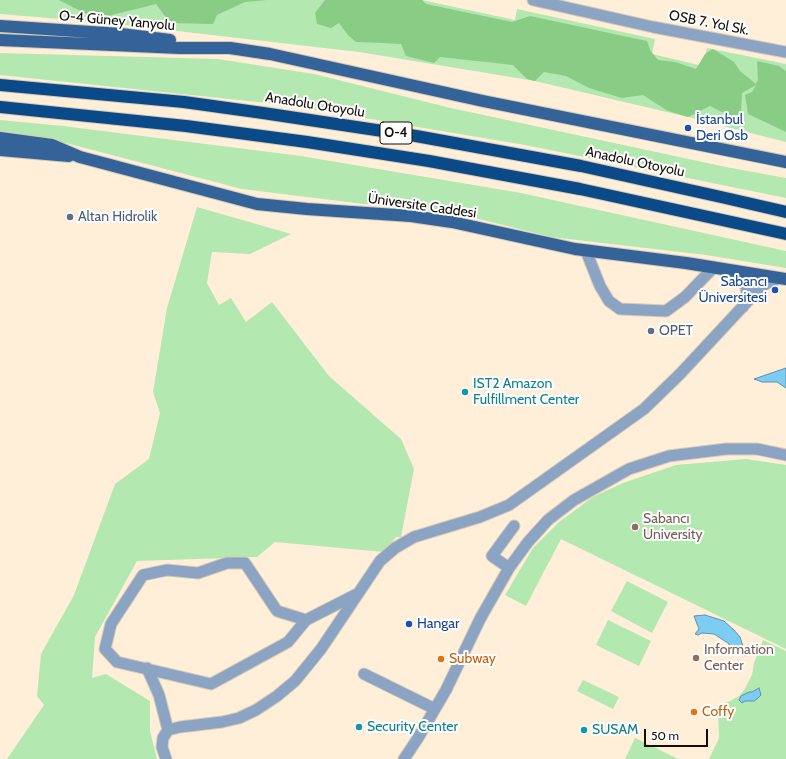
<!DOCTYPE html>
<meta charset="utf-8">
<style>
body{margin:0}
#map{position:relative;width:786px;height:759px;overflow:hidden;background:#ffefd9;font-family:Cabin,sans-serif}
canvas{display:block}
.scale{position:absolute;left:644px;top:729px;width:64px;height:18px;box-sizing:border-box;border:2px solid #130e07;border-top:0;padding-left:5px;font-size:12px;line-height:14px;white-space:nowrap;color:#130e07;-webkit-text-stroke:3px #fefefe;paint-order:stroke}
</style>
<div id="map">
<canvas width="786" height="759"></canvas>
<div class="scale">50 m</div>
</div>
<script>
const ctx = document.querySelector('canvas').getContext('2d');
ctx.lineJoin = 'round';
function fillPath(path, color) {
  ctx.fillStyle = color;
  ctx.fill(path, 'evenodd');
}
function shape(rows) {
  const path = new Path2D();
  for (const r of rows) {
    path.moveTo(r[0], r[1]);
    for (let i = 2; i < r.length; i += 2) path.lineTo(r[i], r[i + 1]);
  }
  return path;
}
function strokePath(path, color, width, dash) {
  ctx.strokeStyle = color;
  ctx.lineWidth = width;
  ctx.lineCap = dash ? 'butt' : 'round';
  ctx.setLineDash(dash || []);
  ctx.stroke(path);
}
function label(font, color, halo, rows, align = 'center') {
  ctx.font = font + ' Cabin,sans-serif';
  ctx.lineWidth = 4;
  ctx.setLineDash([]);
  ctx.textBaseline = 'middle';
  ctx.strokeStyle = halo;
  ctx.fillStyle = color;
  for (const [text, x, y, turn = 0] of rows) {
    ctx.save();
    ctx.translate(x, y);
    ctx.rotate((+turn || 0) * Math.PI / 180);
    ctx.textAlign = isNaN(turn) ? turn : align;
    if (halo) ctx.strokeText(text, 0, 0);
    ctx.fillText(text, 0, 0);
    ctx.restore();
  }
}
const green = shape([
 [0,0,422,0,515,20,517,9,655,39,652,54,703,66,707,48,786,64,786,142,688,117,535,81,359,52,108,23,0,14],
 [0,53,218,59,314,74,451,108,726,167,786,178,786,198,525,145,287,105,0,75],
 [0,120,63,126,301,156,521,193,786,251,786,268,706,255,551,237,455,213,364,204,242,189,66,143,0,136],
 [197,207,291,234,250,254,212,252,207,283,219,305,231,298,246,322,272,302,329,376,401,439,414,469,401,537,396,537,384,552,275,542,257,557,137,561,95,637,92,678,106,674,150,701,150,731,157,759,7,759,44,705,37,696,41,654,74,595,115,484,149,459,160,413,153,392,167,308],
 [746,459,786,465,786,649,561,539,526,606,505,595,533,548,559,522,593,497,623,483,676,465],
 [627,581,668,602,652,633,611,611],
 [608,620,651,641,639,666,596,645],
 [763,640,786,651,786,759,709,759,719,738,718,706,730,701,739,696,744,690,752,675,754,663],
 [583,680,619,697,613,709,577,691],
 [635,738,656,748,678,759,625,759]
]);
const forest = shape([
 [59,0,267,0,245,2,217,15,213,24,170,23,156,4,96,19],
 [325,0,422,0,426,4,512,22,530,16,647,41,650,50,658,60,675,62,696,69,705,54,713,49,734,62,740,71,756,84,758,79,757,61,779,66,786,71,786,132,748,114,745,95,752,92,756,85,742,93,741,113,734,118,710,106,688,117,668,111,643,95,622,98,589,88,566,76,544,72,535,81,527,79,513,65,440,57,434,63,406,56,401,44,383,43,356,42,348,35,339,23,331,28,317,24,315,13]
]);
const water = shape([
 [786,368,786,388,777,382,762,382,754,379,786,368],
 [705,615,724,621,734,630,740,637,746,656,733,650,728,643,714,634,702,633,698,635,695,634,699,629,694,616,705,615],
 [759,688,761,695,758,698,754,701,745,701,742,703,739,700,741,696,749,692,752,692,759,688]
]);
const minor = shape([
 [533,0,653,27,786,52],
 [586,251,600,286,609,301,620,309,666,311,685,297,714,267],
 [729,271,734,273,742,279,746,287,747,297,743,307],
 [509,568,492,556,514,526],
 [306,620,277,611,245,563,227,563,198,573,167,570,143,575,111,624,105,649,117,662,211,684,288,642,306,620,357,594],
 [147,668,159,695,168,730],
 [364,674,435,709],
 [166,759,162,747,163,738,168,730,180,727,222,722,239,718,256,710,277,696,295,681,321,649,380,561,395,548,414,537,480,517,509,505,644,409,680,374,761,287,769,282,780,278],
 [404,759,418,738,446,690,480,619,509,568,528,542,548,520,574,500,629,469,669,456,726,449,757,449,786,455]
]);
const major = shape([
 [0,26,121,34,170,40],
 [0,40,180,48,230,48,270,54,483,101,786,162],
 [0,138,52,145,80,157,257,204,307,209,411,216,452,222,575,249,686,263,786,279],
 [0,150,69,156]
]);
const highway = shape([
 [0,85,184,102,263,113,416,136,581,166,721,197,786,212],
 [0,107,186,126,307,142,429,161,580,189,786,234]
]);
const markers = [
 [688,128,4,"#1a4fb4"],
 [70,217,4,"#5c6f8a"],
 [775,290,4,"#1a4fb4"],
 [651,331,4,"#5c6f8a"],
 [465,392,4,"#0f9aa8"],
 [635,527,4,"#8d6e63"],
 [409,624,4,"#1a4fb4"],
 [696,658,4,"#8d6e63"],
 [441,659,4,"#e8710a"],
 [694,712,4,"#e8710a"],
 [359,727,4,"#0f9aa8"],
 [584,730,4,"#0f9aa8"]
];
const shields = [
 [396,133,32]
];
const shieldNames = [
 ["O-4",396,133]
];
const streetNames = [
 ["O-4 Güney Yanyolu",117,21,5],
 ["OSB 7. Yol Sk.",709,23,11],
 ["Anadolu Otoyolu",315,105,9],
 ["Anadolu Otoyolu",635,162,12],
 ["Üniversite Caddesi",422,206,8]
];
const transitNames = [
 ["İstanbul",696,120],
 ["Deri Osb",696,136],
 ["Sabancı",767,282,"right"],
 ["Üniversitesi",767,298,"right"],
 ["Hangar",417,624]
];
const serviceNames = [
 ["Altan Hidrolik",78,217],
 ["OPET",659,331]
];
const cultureNames = [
 ["IST2 Amazon",473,384],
 ["Fulfillment Center",473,400],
 ["Security Center",367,727],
 ["SUSAM",592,730]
];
const educationNames = [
 ["Sabancı",643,519],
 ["University",643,535],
 ["Information",704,650],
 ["Center",704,666]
];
const foodNames = [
 ["Subway",449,659],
 ["Coffy",702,712]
];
fillPath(green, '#b3e8b0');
fillPath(forest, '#89cc85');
fillPath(water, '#7dccf3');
strokePath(water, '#5d93ac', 1);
strokePath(minor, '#d9cbb7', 13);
strokePath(major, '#d9cbb7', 14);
strokePath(highway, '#d9cbb7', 14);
strokePath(minor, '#8ba4c3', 11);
strokePath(major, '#336399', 12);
strokePath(highway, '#0b4a88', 12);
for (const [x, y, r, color] of markers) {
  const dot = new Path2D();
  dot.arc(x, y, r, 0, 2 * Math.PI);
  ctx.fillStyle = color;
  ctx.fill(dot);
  strokePath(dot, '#fefefe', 1.5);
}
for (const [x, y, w] of shields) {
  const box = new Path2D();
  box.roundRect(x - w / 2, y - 11, w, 22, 3);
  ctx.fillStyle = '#fefefe';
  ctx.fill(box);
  strokePath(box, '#130e07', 1);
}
label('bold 13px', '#130e07', null, shieldNames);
label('14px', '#130e07', '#fefefe', streetNames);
label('14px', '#164399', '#fefefe', transitNames, 'left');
label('14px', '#4e5e75', '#fefefe', serviceNames, 'left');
label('14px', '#0d838f', '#fefefe', cultureNames, 'left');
label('14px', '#785e54', '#fefefe', educationNames, 'left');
label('14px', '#c56008', '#fefefe', foodNames, 'left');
</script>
